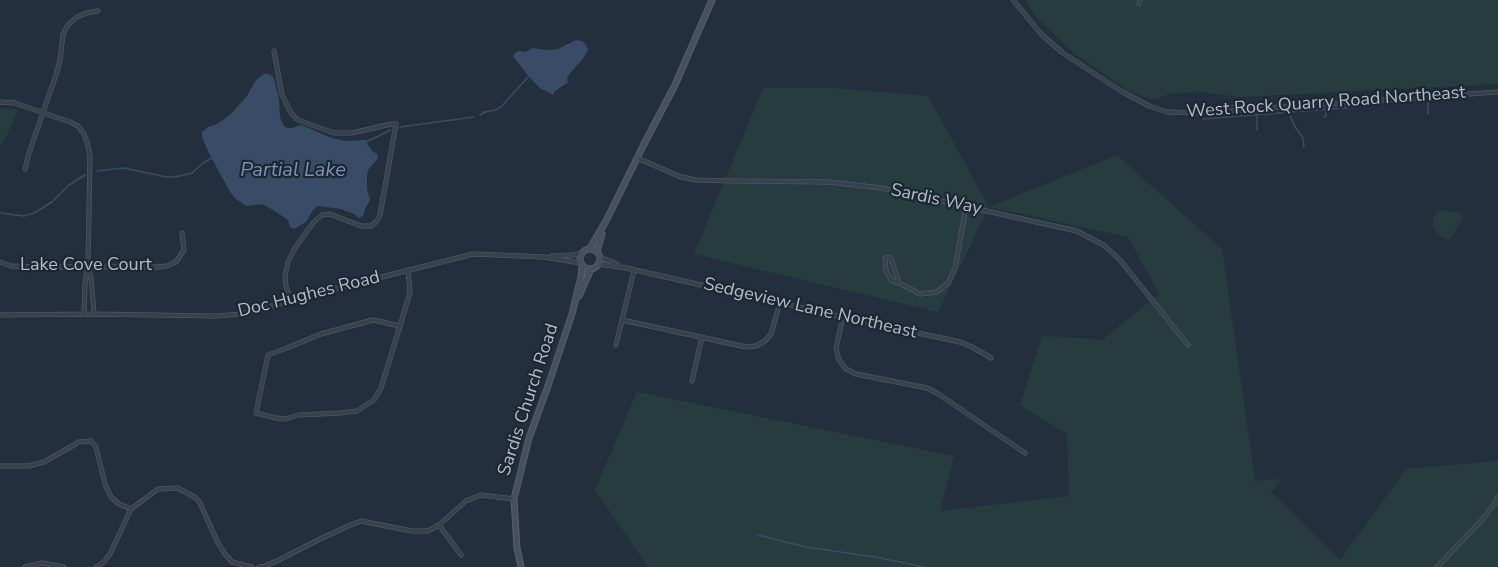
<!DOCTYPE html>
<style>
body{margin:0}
canvas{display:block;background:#242f3e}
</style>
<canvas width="1498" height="567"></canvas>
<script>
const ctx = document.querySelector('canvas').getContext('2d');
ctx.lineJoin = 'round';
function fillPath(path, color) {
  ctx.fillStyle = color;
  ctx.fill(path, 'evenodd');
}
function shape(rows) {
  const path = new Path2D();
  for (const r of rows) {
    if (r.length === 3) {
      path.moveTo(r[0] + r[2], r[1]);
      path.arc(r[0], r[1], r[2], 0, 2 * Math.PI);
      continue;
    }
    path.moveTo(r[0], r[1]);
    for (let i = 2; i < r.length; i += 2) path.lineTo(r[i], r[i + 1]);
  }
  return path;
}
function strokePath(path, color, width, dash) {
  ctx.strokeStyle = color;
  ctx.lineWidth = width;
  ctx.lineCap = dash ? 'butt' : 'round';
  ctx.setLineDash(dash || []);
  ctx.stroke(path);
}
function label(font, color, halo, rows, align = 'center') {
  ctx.font = font + ' "Nunito Sans",sans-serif';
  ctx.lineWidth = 4.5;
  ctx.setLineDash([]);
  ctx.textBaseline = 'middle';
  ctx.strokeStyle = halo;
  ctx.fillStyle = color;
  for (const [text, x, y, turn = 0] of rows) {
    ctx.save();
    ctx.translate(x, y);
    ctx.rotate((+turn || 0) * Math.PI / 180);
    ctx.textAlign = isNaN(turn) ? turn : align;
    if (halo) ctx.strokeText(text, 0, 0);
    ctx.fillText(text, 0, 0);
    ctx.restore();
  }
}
const green = shape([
 [1025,0,1498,0,1498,84,1239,97,1202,92,1171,93,1157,99,1151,99,1127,90,1074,53,1036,17],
 [763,88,831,88,928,96,989,207,1117,155,1222,249,1255,481,1282,479,1271,492,1340,560,1406,469,1498,461,1498,567,648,567,595,490,637,392,954,456,940,511,1069,496,1067,434,1020,405,1042,336,1102,340,1159,294,1128,237,989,207,938,312,694,254],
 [0,108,18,109,5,140,0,147],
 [1441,210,1460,213,1463,218,1451,238,1446,239,1439,235,1433,228,1433,218]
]);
const water = shape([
 [576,40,582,41,585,44,588,49,587,52,582,60,571,72,567,78,568,82,554,92,553,95,540,88,529,77,513,56,515,53,518,51,525,52,533,48,545,50,558,49],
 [264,74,268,74,272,76,274,79,279,99,280,117,284,126,287,128,292,128,301,125,332,138,346,141,366,140,367,144,372,151,377,154,378,158,368,170,367,176,367,189,370,200,365,209,363,216,359,218,354,214,341,209,318,206,313,210,306,222,294,229,290,227,288,220,275,211,262,204,246,206,236,199,230,192,208,151,202,137,202,132,208,127,217,124,230,115,247,96,256,80]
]);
const stream = shape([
 [1428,103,1428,114],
 [1193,108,1253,104,1273,101],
 [1289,113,1295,127,1303,138,1304,147],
 [480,115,485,112,495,110,501,107,528,77],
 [1324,117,1326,116,1326,110],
 [1203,119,1354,107],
 [400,127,474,117],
 [1257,130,1257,116],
 [366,142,391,130],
 [97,171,124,168,166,177,175,177,192,173,203,163,212,158],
 [0,213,24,216,34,213,52,202,69,185,85,175],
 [758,535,806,547,875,557,924,567]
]);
const street = shape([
 [1013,0,1042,35,1063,53,1121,91,1149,106,1167,112,1196,113,1498,92],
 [1139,4,1140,0],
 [274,51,282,95,291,113,298,120,334,133,352,133,391,124,396,124,380,215,377,221,371,226,361,226,330,214,322,215,313,223,295,248,288,262,285,276,286,286,291,301],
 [0,102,15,103,70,122,78,126,84,134,87,142,90,155,88,267,85,283,84,314],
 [637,158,681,177,696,180,734,181,828,182,882,188,1077,231,1105,246,1120,260,1188,345],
 [25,169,29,153,56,75,60,60,63,34,68,25,77,17,87,13,98,11],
 [551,256,574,255,582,253],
 [600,257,617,264],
 [0,262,11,266,33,267,157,267,167,266,176,262,184,250,182,233],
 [599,264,626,268,843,317,960,342,972,347,991,358],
 [88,268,91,277,94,314],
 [899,283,892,281,886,271,885,258,891,258,899,283,920,294,937,292,948,283,955,268,966,207],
 [0,315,94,314,216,316,242,314,350,285,473,254,544,257,581,263],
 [843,317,836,348,839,360,846,369,856,374,927,388,937,393,1025,453],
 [622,320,746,347,756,346,765,341,771,334,780,303],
 [400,326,373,320,321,334,287,348,268,355,256,413,276,418,286,419,298,415,340,413,357,411,374,400,381,388,400,326,410,292,408,270],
 [616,345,634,270],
 [692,381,702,337],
 [0,466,29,466,44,462,79,442,91,441,96,447,105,484,111,497,119,504,131,509],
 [439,525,461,555],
 [25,567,42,563,64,567],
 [96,567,104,562,110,554,131,509,158,489,178,488,196,498,200,503,217,541,225,554,232,562,252,567],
 [259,567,265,566,279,560,318,540,348,526,361,521,412,531,428,531,439,525,466,501,481,495,514,499],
 [1437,567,1481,521,1496,502,1498,497]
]);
const secondary = shape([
 [590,248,606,221,644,144,675,85,712,0],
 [590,259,10],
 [597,251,602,234],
 [579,296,591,269],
 [521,567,517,548,514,499,529,438,548,386,572,314,581,277,582,266]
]);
const streetNames = [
 ["West Rock Quarry Road Northeast",1326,103,-4],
 ["Sardis Way",936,200,12],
 ["Lake Cove Court",86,266],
 ["Doc Hughes Road",309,295,-14],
 ["Sedgeview Lane Northeast",810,309,13],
 ["Sardis Church Road",529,400,-72]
];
const waterNames = [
 ["Partial Lake",293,171]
];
fillPath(green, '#263c3f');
fillPath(water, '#394c67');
strokePath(stream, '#394c67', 1.5);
strokePath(street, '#565f6c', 5);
strokePath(secondary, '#565f6c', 7);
strokePath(street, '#38414e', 4);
strokePath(secondary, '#465061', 5);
label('18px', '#b4bcc9', '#1d2633', streetNames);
label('italic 20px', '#7c92b1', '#1d2633', waterNames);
</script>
